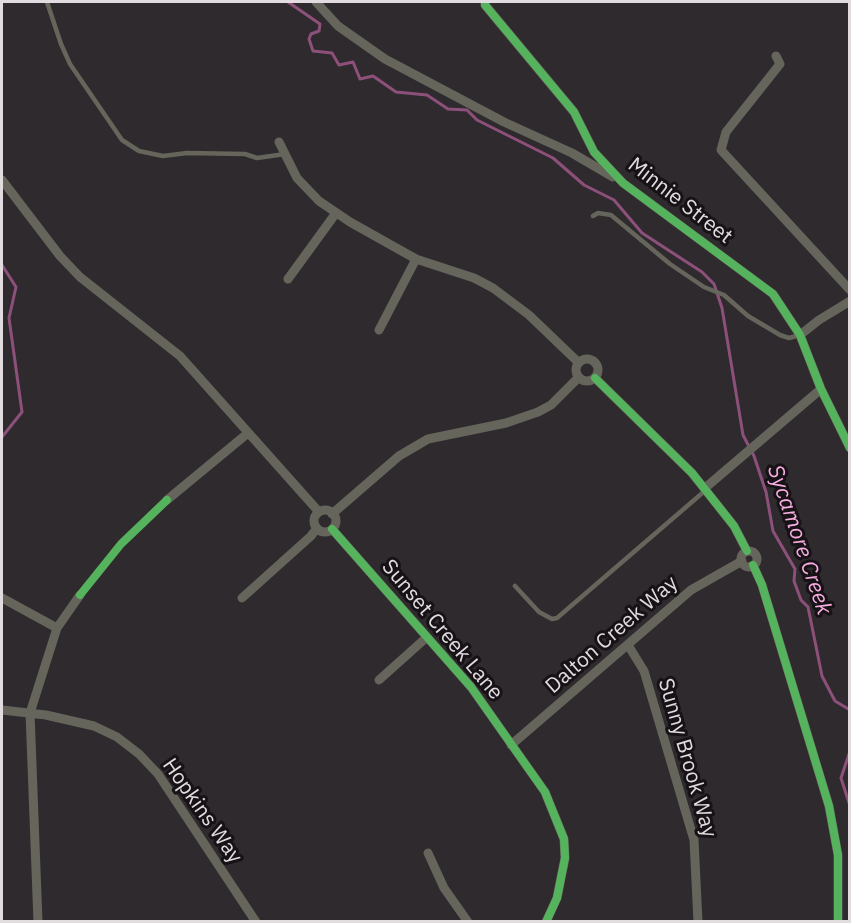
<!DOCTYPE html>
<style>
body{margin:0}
#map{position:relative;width:851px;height:923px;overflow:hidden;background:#2f2a2d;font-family:"IBM Plex Sans",sans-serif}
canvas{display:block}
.frame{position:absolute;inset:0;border:3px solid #e2dbdf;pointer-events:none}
</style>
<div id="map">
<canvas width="851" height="923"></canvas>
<div class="frame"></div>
</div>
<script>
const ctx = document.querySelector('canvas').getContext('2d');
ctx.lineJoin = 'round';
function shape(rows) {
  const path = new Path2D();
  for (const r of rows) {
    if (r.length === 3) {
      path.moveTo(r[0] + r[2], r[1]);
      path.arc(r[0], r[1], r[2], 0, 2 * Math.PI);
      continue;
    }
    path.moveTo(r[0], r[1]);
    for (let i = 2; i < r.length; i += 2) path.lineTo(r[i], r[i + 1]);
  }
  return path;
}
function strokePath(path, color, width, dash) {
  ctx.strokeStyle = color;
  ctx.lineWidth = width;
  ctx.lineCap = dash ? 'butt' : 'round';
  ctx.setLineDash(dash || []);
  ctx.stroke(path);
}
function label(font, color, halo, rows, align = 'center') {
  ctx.font = font + ' "IBM Plex Sans",sans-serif';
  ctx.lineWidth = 6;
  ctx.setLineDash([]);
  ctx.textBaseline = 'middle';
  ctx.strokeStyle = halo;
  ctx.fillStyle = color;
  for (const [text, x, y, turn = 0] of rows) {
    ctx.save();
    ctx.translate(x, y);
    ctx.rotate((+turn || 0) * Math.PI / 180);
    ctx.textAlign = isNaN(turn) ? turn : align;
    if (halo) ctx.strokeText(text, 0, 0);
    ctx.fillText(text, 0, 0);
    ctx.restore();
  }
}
const stream = shape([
 [288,2,320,24,319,31,311,34,309,39,313,51,332,53,339,65,353,62,360,79,373,76,396,92,427,95,448,109,467,110,477,120,553,158,584,185,614,200,642,233,702,272,714,284,722,308,743,435,754,456,766,492,773,531,795,569,794,581,801,600,808,607,822,676,835,701,850,710],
 [2,265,16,287,9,318,22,412,2,437],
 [850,751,841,778,850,806]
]);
const service = shape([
 [47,2,61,44,70,64,122,140,139,151,163,156,187,153,245,154,257,158,285,154],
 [593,216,598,213,611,215,670,264,704,287,724,295,748,316,780,335,789,338,800,335],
 [515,586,539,612,552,619,557,618,707,489]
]);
const minor = shape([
 [316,2,338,26,385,59,504,122,572,153,613,177],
 [485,2,485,5,574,112,594,152,623,183,773,294,800,335,821,389,850,448],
 [776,56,780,64,726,132,721,150,850,290],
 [279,142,297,178,319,201,350,222,416,259,474,278,493,288,529,315,579,363],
 [2,180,60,256,80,277,180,356,319,512],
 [288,279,336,213],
 [379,330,416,259],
 [800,335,819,320,850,301],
 [587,370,11],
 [595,378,692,473,734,526,747,551],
 [705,488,821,389],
 [167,500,248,433],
 [325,521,11],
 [332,514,399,456,428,439,506,423,538,412,551,405,579,377],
 [332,529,471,687,545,792,564,839,565,858,557,898,546,922],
 [749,559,8],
 [753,565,762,585,829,806,838,855,838,922],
 [2,598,57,628],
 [242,598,311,536,317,528],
 [628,645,644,671,694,840,698,922],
 [379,680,427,637],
 [2,710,46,715,94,726,117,737,139,754,158,774,256,922],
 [511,745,691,590,742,561],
 [428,853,444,888,468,922],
 [38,922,30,713,57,628,80,595]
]);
const cycleway = shape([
 [485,2,485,5,574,112,594,152,623,183,773,294,800,335,821,389,850,448],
 [595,378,692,473,734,526,747,551],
 [332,529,471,687,545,792,564,839,565,858,557,898,546,922],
 [753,565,762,585,829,806,838,855,838,922],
 [80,595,121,544,167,500]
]);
const streetNames = [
 ["Minnie Street",680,201,38],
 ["Sunset Creek Lane",442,630,50],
 ["Dalton Creek Way",612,635,-41],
 ["Sunny Brook Way",687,758,74],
 ["Hopkins Way",202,811,55]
];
const waterNames = [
 ["Sycamore Creek",799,540,71]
];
strokePath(stream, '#8d507b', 3);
strokePath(service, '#65655c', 4.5);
strokePath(minor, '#65655c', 9);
strokePath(cycleway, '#56b35d', 8);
label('21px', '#e2dbdf', '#161215', streetNames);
label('italic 22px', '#f8ade1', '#161215', waterNames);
</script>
